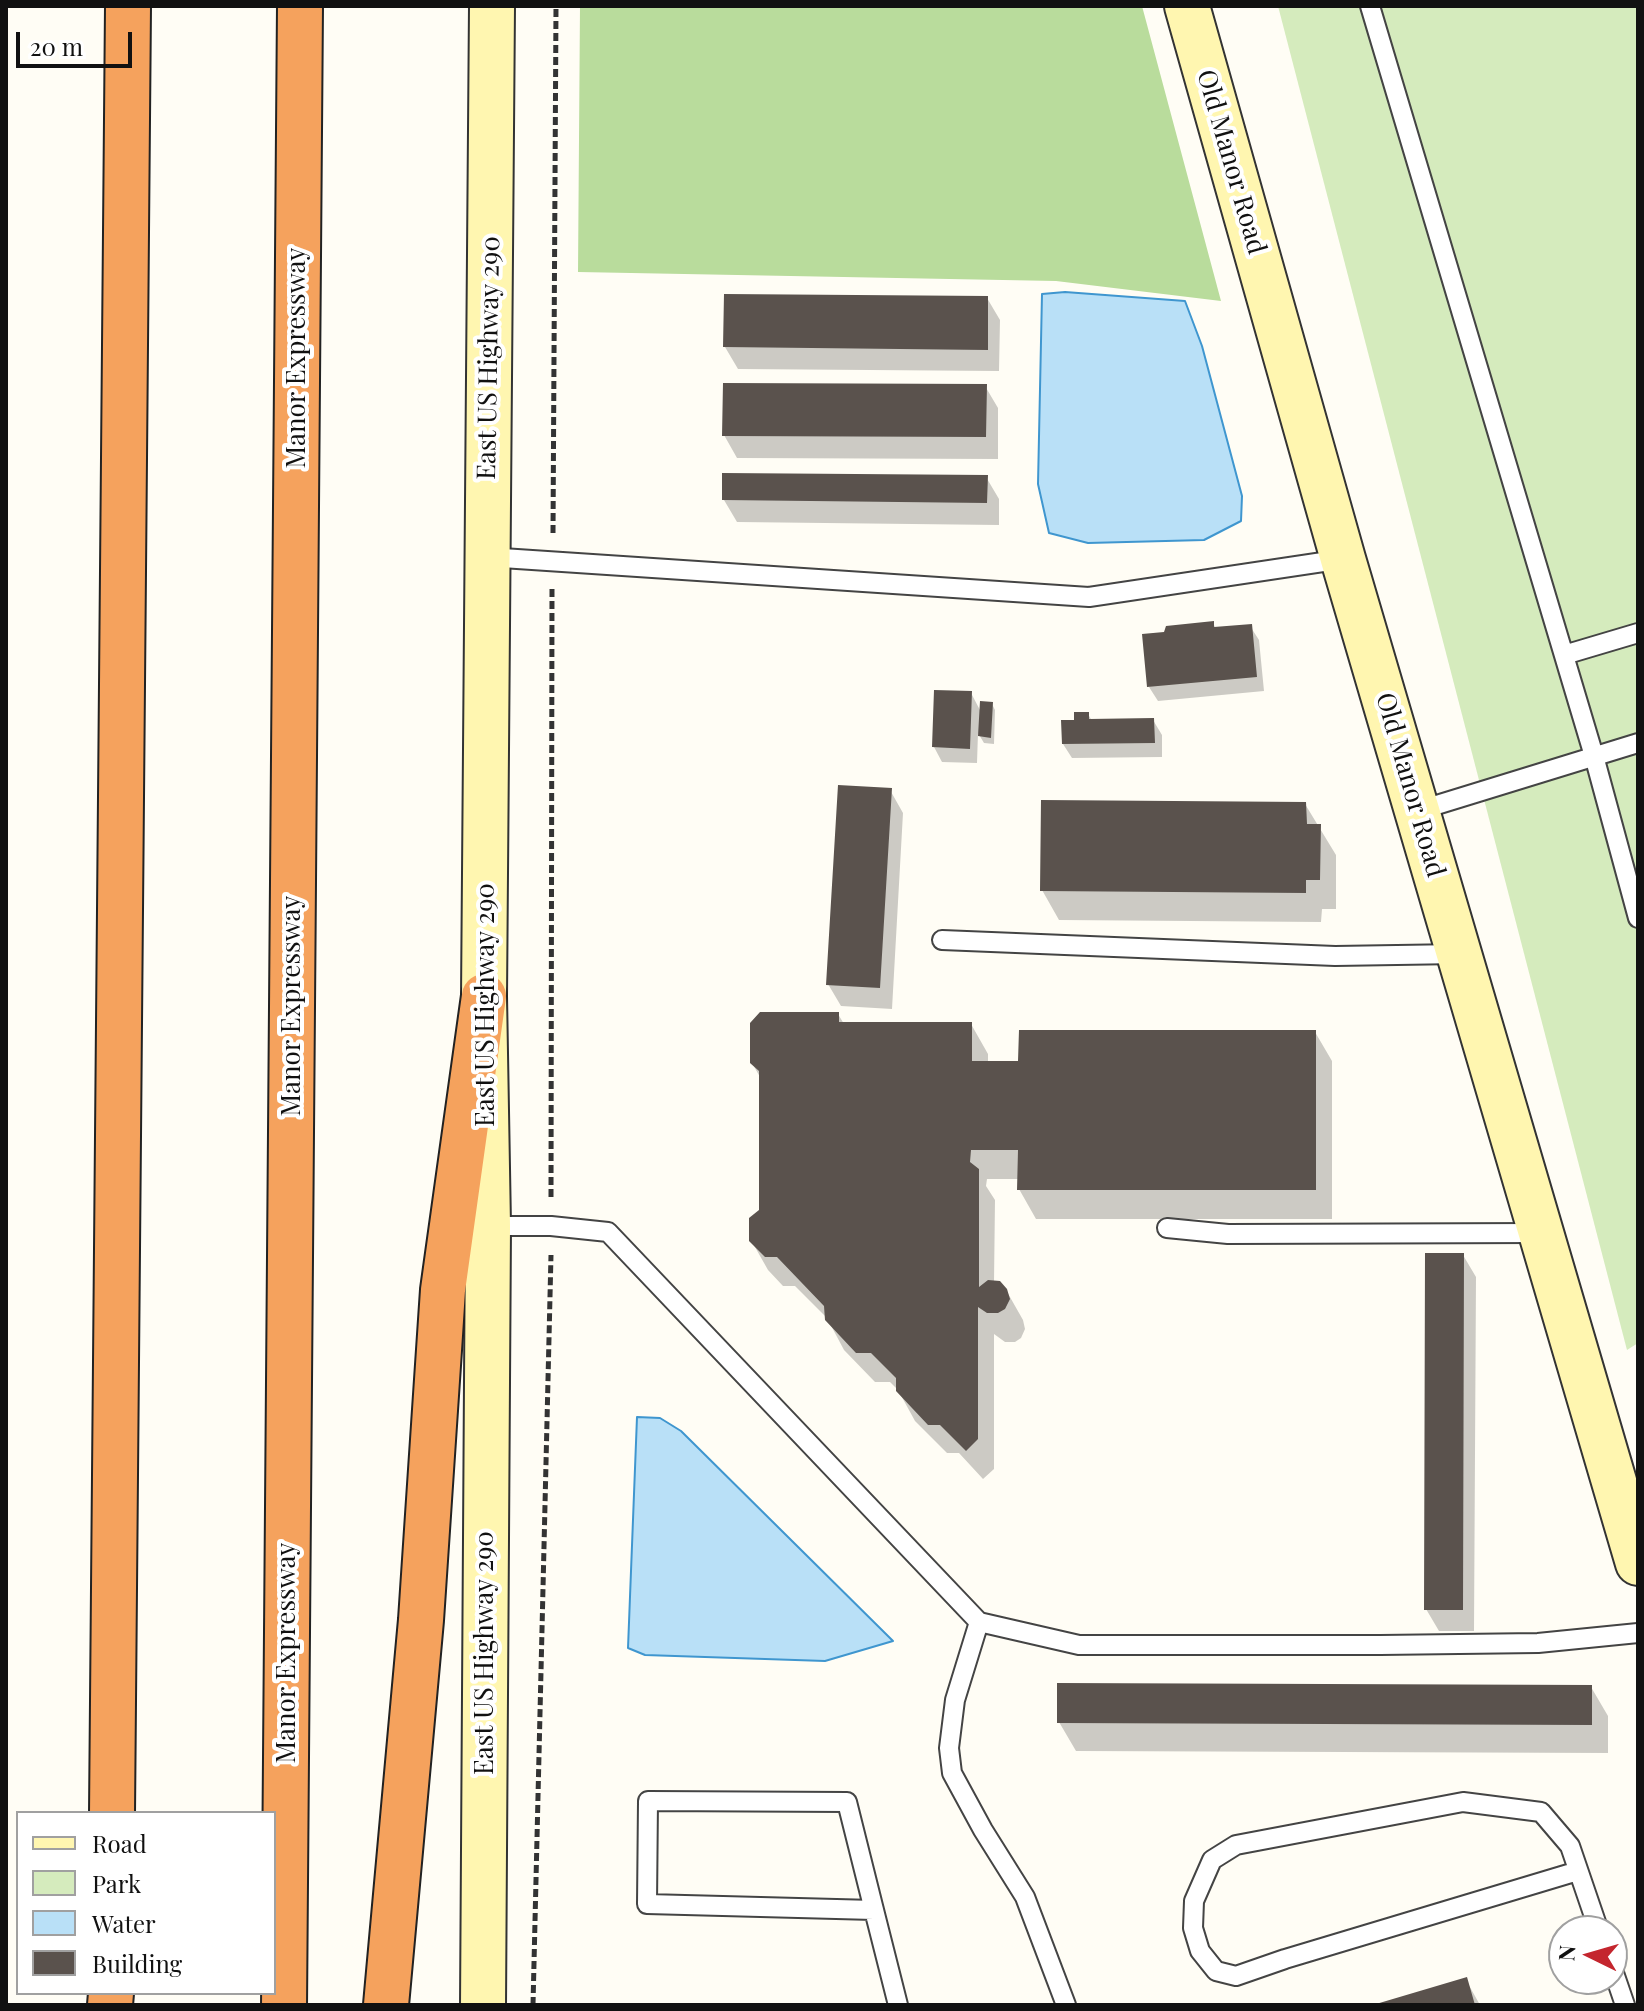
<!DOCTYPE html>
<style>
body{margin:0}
#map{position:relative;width:1644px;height:2011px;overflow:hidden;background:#fffdf5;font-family:"Playfair Display",serif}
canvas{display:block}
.frame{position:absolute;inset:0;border:8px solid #111;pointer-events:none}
.legend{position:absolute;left:16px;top:1811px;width:260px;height:184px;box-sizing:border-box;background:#fff;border:2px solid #a0a0a0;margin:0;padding:10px 14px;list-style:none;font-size:24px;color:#111}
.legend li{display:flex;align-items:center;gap:16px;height:40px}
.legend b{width:40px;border:2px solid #a0a0a0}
.north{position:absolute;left:1548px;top:1915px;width:80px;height:80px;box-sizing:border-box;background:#fff;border:2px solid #a0a0a0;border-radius:50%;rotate:275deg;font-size:22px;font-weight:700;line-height:32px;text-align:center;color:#111}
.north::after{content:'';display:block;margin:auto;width:28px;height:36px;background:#c4262e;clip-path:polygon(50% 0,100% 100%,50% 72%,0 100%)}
.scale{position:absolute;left:16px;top:32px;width:116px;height:36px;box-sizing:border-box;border:4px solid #111;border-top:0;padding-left:10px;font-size:24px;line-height:28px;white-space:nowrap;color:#111;-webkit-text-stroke:6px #fff;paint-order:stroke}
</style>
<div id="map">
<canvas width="1644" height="2011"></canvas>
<div class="frame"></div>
<ul class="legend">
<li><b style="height:10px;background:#fff6b0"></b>Road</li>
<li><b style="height:22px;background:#d5ebbd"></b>Park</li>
<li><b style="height:22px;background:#b9e0f7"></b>Water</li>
<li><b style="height:22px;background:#5a524d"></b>Building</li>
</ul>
<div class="north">N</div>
<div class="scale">20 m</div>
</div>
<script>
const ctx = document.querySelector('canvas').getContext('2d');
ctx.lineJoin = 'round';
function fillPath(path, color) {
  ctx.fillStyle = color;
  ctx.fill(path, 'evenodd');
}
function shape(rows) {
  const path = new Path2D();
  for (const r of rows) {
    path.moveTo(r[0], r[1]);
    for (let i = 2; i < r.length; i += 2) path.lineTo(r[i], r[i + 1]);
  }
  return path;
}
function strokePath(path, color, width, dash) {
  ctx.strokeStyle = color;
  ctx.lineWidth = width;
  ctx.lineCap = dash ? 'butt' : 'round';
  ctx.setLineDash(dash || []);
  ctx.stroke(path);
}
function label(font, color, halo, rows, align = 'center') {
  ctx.font = font + ' "Playfair Display",serif';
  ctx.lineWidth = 8;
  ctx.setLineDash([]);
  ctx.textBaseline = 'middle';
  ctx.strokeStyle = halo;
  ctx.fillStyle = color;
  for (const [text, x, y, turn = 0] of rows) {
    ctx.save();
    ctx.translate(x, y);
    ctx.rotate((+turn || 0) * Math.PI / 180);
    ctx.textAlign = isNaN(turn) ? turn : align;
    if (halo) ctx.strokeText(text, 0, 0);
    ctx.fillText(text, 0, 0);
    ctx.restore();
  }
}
const green = shape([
 [1278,6,1638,6,1638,1343,1627,1350]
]);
const forest = shape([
 [580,6,1142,6,1221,301,1056,281,578,272]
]);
const water = shape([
 [1065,292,1185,301,1202,346,1242,496,1241,521,1204,540,1088,543,1049,533,1038,484,1042,294,1065,292],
 [637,1417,660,1418,681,1431,893,1641,825,1661,645,1655,628,1648,637,1417]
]);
const shadow = shape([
 [987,298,1000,320,999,371,738,369,725,347],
 [985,386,998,408,998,459,737,458,724,435],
 [986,477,999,499,999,525,737,522,724,500],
 [1213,623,1216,629,1250,626,1259,640,1264,691,1158,701,1149,687],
 [971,693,981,712,992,704,995,710,994,744,984,743,978,733,977,763,942,762,934,747],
 [1088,714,1092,721,1153,720,1162,735,1162,757,1072,758,1063,744,1076,722],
 [890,790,903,813,892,1009,841,1006,828,984],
 [1305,804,1336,855,1336,909,1322,909,1321,922,1059,920,1042,890],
 [838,1014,844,1024,971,1024,988,1054,988,1063,1020,1063,1315,1032,1332,1061,1332,1219,1036,1219,1019,1189,1019,1179,987,1179,986,1186,995,1200,994,1283,1006,1290,1023,1320,1025,1329,1021,1338,1015,1342,1005,1342,994,1334,994,1469,983,1479,959,1453,947,1453,915,1421,898,1390,890,1382,875,1382,844,1350,827,1318,795,1286,783,1286,768,1270,751,1240,761,1210,760,1077,752,1063],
 [1463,1255,1476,1277,1474,1631,1439,1631,1426,1609],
 [1591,1687,1608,1716,1608,1753,1076,1751,1059,1722],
 [1466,1980,1480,2005,1380,2005]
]);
const building = shape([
 [724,294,988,296,988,350,723,347],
 [723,383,987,384,986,437,722,436],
 [722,473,988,475,987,503,722,500],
 [1214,621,1214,627,1252,624,1257,677,1147,687,1142,634,1164,632,1166,626],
 [934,690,972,691,970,749,932,747],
 [980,701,993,702,991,738,978,736],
 [1074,712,1089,712,1089,719,1154,718,1155,743,1062,744,1061,720,1074,720],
 [838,785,892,788,880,988,826,985],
 [1041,800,1306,802,1307,824,1321,824,1320,880,1306,880,1306,893,1040,891],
 [760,1012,839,1012,839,1022,972,1022,972,1061,1018,1061,1019,1030,1316,1030,1316,1190,1017,1190,1018,1150,971,1150,970,1162,979,1169,979,1287,988,1280,1000,1281,1007,1289,1010,1299,1005,1309,998,1313,987,1313,978,1307,978,1439,966,1451,940,1425,928,1425,896,1391,896,1378,871,1353,856,1353,825,1320,824,1306,777,1257,765,1257,749,1241,749,1218,759,1210,759,1071,750,1063,750,1023],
 [1425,1253,1464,1253,1463,1610,1424,1610],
 [1057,1683,1592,1685,1592,1725,1057,1723],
 [1467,1977,1475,2005,1376,2005,1376,2004]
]);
const path = shape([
 [553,533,556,6],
 [551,1197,552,587],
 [533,2005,551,1255]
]);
const lane = shape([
 [1370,6,1594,756,1638,918],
 [487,557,1089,597,1343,559],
 [1564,655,1638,633],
 [1417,811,1638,743],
 [942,940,1335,956,1459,954],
 [488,1226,551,1226,608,1232,979,1622,1079,1645,1380,1645,1538,1643,1638,1633],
 [1167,1228,1228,1234,1540,1233],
 [979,1622,955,1700,949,1748,952,1773,983,1830,1025,1897,1066,2005],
 [1578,1871,1285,1959,1236,1976,1216,1971,1200,1951,1193,1928,1194,1901,1212,1860,1236,1845,1463,1802,1541,1812,1570,1846,1599,1931],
 [874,1910,647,1904,648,1801,847,1802,874,1910,898,2005],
 [1612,1967,1625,2005]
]);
const secondary = shape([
 [1187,6,1343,559,1638,1563],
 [483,2005,488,1226,484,996,492,6]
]);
const highway = shape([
 [112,1813,128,6],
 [110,2005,111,1993],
 [284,2005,300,6],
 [386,2005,421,1620,443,1290,484,996]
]);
const streetNames = [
 ["Old Manor Road",1231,162,74],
 ["Manor Expressway",297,358,-90],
 ["East US Highway 290",489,358,-89],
 ["Old Manor Road",1410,785,74],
 ["East US Highway 290",486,1005,-90],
 ["Manor Expressway",292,1006,-90],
 ["Manor Expressway",287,1653,-90],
 ["East US Highway 290",485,1653,-90]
];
fillPath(green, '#d5ebbd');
fillPath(forest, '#b9dc9c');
fillPath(water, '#b9e0f7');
strokePath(water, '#3f96cf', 2);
fillPath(shadow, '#0003');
fillPath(building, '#5a524d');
strokePath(lane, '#444', 22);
strokePath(secondary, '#333', 48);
strokePath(highway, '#222', 48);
strokePath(path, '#333', 5, [8, 4]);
strokePath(lane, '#fff', 18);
strokePath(secondary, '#fff6b0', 44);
strokePath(highway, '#f5a25d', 44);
label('26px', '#111', '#fff', streetNames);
</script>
